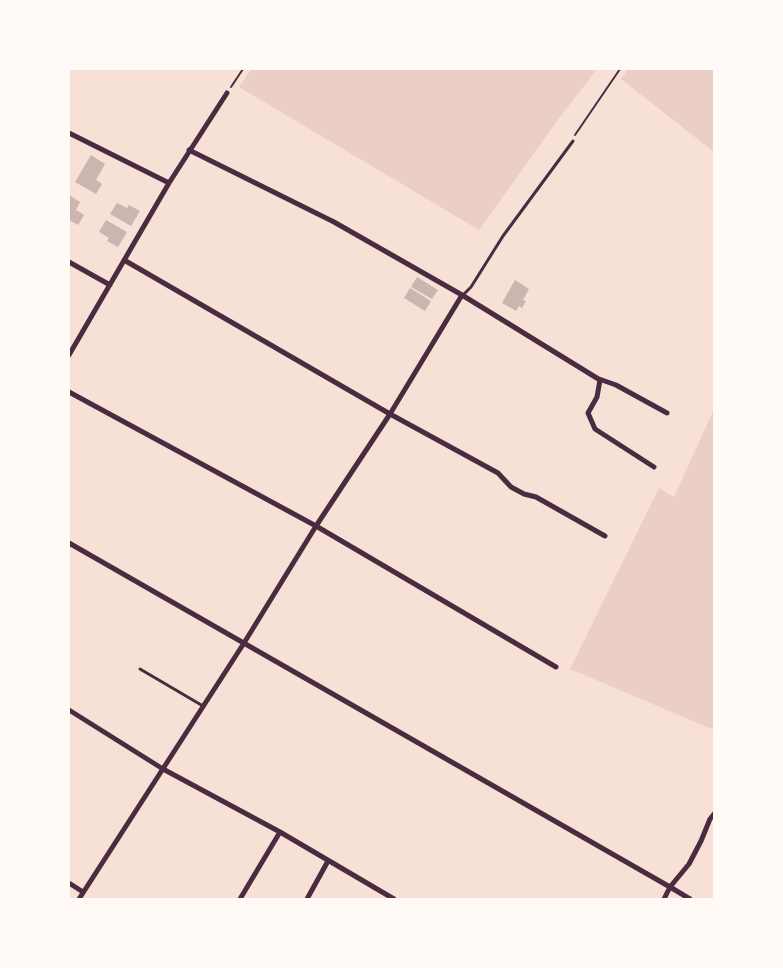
<!DOCTYPE html>
<style>
body{margin:0}
#map{position:relative;width:783px;height:968px;overflow:hidden;background:#f7e1d7;font-family:Poppins,sans-serif}
canvas{display:block}
.frame{position:absolute;inset:0;border:70px solid #fffaf5;pointer-events:none}
</style>
<div id="map">
<canvas width="783" height="968"></canvas>
<div class="frame"></div>
</div>
<script>
const ctx = document.querySelector('canvas').getContext('2d');
ctx.lineJoin = 'round';
function fillPath(path, color) {
  ctx.fillStyle = color;
  ctx.fill(path, 'evenodd');
}
function shape(rows) {
  const path = new Path2D();
  for (const r of rows) {
    path.moveTo(r[0], r[1]);
    for (let i = 2; i < r.length; i += 2) path.lineTo(r[i], r[i + 1]);
  }
  return path;
}
function strokePath(path, color, width, dash) {
  ctx.strokeStyle = color;
  ctx.lineWidth = width;
  ctx.lineCap = dash ? 'butt' : 'round';
  ctx.setLineDash(dash || []);
  ctx.stroke(path);
}
const green = shape([
 [251,69,597,69,557,121,479,230,239,87],
 [628,69,714,69,714,152,621,79],
 [714,409,714,730,570,669,659,488,674,497]
]);
const building = shape([
 [91,155,105,164,96,180,102,184,96,194,75,182],
 [69,195,80,202,76,210,84,215,78,225,69,220],
 [117,203,127,208,129,205,140,211,131,226,110,214],
 [106,220,127,232,118,247,107,241,109,238,99,232],
 [417,277,438,290,432,299,411,287],
 [515,280,529,289,523,300,526,301,522,308,519,306,516,311,502,303],
 [410,288,431,301,425,311,404,298]
]);
const path = shape([
 [231,87,243,69],
 [575,135,620,69]
]);
const service = shape([
 [463,295,471,287,503,236,573,141],
 [140,669,203,706]
]);
const minor = shape([
 [69,133,169,183],
 [189,150,334,222,462,295,600,380,597,397,588,413,595,429,654,467],
 [124,260,390,414,498,473,511,487,524,494,536,497,605,536],
 [69,262,110,285],
 [69,355,169,183,227,93],
 [599,379,616,385,667,413],
 [69,392,316,526,556,667],
 [69,543,670,887,664,899],
 [69,710,163,769,280,832,394,899],
 [69,883,83,892],
 [79,899,244,643,316,526,390,414,462,295],
 [240,899,280,832],
 [307,899,328,861],
 [690,899,670,887,689,864,701,841,710,819,714,814]
]);
fillPath(green, '#ebcfc5');
fillPath(building, '#ccb4b1');
strokePath(path, '#4a2c40', 2);
strokePath(service, '#4a2c40', 3);
strokePath(minor, '#4a2c40', 5);
</script>
